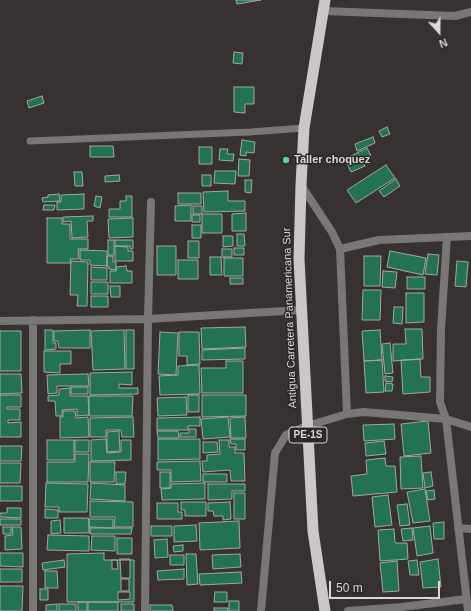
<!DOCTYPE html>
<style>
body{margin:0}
#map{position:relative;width:471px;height:611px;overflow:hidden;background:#373131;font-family:Helvetica,sans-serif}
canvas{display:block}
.north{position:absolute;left:419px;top:12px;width:40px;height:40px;-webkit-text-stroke:3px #2d2727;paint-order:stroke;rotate:159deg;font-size:11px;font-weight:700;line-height:16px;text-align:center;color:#dcd8d8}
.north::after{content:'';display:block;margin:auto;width:14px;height:18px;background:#dcd8d8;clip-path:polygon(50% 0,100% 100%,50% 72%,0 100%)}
.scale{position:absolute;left:329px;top:581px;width:111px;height:18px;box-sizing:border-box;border:2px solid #dcd8d8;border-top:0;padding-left:5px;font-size:12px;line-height:14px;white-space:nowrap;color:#dcd8d8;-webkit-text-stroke:3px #2d2727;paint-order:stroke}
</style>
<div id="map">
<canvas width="471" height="611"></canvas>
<div class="north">N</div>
<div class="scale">50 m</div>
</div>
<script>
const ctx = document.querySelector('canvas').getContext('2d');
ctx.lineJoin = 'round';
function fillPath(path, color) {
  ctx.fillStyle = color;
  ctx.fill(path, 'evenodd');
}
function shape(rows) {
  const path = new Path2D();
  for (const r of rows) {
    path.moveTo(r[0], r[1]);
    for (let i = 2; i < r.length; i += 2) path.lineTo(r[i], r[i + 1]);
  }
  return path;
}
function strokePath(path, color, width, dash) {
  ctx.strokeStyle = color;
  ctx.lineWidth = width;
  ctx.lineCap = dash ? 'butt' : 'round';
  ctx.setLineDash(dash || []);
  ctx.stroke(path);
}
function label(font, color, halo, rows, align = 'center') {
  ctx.font = font + ' Helvetica,sans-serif';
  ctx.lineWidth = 3;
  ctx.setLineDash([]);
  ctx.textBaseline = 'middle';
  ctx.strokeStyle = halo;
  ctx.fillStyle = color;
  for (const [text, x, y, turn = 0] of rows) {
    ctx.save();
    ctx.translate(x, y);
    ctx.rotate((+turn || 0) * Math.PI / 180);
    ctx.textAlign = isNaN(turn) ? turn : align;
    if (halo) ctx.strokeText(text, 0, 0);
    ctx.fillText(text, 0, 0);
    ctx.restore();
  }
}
const building = shape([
 [236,0,261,0,237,4,236,0],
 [234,52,243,53,242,64,233,63,234,52],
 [234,87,254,87,254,104,245,104,245,113,234,112,234,87],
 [42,96,44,103,29,108,27,101,42,96],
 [387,127,390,134,382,137,379,131,387,127],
 [373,137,375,143,357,151,355,144,373,137],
 [242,140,255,142,254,153,246,152,246,156,240,155,242,140],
 [90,146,113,146,114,157,90,157,90,146],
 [199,147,212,147,212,164,199,164,199,147],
 [367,148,371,156,362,160,365,166,351,172,345,159,367,148],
 [220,149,228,149,227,154,234,154,233,161,219,160,220,149],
 [239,159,250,160,249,176,238,176,239,159],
 [386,165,395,178,356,203,347,190,386,165],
 [215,171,236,171,235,184,214,183,215,171],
 [74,172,82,172,83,186,75,186,74,172],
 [119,175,120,181,105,182,105,176,119,175],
 [202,175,211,175,211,186,202,186,202,175],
 [396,179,400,186,384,197,379,191,396,179],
 [245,180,252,180,251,193,245,192,245,180],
 [228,191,228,201,245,201,245,211,204,212,203,192,228,191],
 [178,193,201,193,201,204,178,204,178,193],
 [59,194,60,201,43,202,42,198,48,197,48,195,59,194],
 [84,194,84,209,57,210,57,202,61,202,61,195,84,194],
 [96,196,102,197,100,208,94,206,96,196],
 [126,196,132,196,132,217,109,217,109,209,120,209,120,201,126,201,126,196],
 [44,205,55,205,54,210,43,210,44,205],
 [191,205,191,221,175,221,175,206,191,205],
 [193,206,202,206,202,214,193,214,193,206],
 [246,213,246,231,232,231,232,214,246,213],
 [202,214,222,214,222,233,202,233,202,214],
 [192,215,200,215,200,222,192,222,192,215],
 [93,216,93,221,87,221,88,237,72,238,71,221,63,222,63,217,93,216],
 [47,218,62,218,62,224,70,224,70,239,88,239,88,249,78,249,79,259,70,259,71,263,47,263,47,218],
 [133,218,133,237,109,238,108,219,133,218],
 [192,225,201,225,201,238,192,238,192,225],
 [237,234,244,234,245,246,237,246,237,234],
 [223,236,233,236,233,246,223,247,223,236],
 [108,240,114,240,114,255,108,255,108,240],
 [115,240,133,240,133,249,130,249,130,246,115,246,115,240],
 [188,241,199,241,199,258,188,258,188,241],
 [115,246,128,247,128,251,133,251,133,261,115,261,115,246],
 [157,246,176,246,176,275,157,275,157,246],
 [234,248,244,248,244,255,234,255,234,248],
 [222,249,232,249,232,257,222,257,222,249],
 [80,250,107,251,107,266,90,265,90,260,80,260,80,250],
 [390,251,426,258,423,275,387,267,390,251],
 [428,254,439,255,437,275,425,274,428,254],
 [107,256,113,256,113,262,116,262,116,270,109,269,109,267,107,267,107,256],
 [364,256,381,256,380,286,364,286,364,256],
 [210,257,221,257,222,275,210,275,210,257],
 [224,258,243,258,243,276,224,276,224,258],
 [178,260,198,260,198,279,178,279,178,260],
 [71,261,88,262,87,306,77,306,78,295,70,295,71,261],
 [457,261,468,262,466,287,455,286,457,261],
 [126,266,127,271,132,271,132,283,110,283,110,271,116,271,116,267,126,266],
 [91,267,107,268,107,280,91,280,91,267],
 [383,271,397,272,395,288,382,287,383,271],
 [407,277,425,277,425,289,407,289,407,277],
 [230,278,243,278,243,284,230,284,230,278],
 [91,282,108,282,108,294,91,294,91,282],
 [110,286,120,286,120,297,111,297,110,286],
 [363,290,381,290,380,320,362,320,363,290],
 [406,293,424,293,424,322,406,323,406,293],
 [91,296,108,296,108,307,91,307,91,296],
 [394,307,403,307,402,324,393,323,394,307],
 [245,327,246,347,202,349,201,328,245,327],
 [405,329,422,329,423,359,393,361,393,344,406,344,405,329],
 [45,330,53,330,53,343,56,343,56,349,45,350,45,330],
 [90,330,90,348,59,348,58,341,54,341,54,331,90,330],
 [124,330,125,369,93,370,91,331,124,330],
 [126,330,134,330,134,369,126,369,126,330],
 [380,330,382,360,364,361,362,331,380,330],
 [0,331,21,331,21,371,0,371,0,331],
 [160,332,178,333,176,375,158,374,160,332],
 [179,332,199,332,200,364,187,365,187,356,179,356,179,332],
 [390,343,393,373,385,374,382,344,390,343],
 [245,348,245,359,202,360,202,350,245,348],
 [44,351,71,351,71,364,60,364,60,373,44,372,44,351],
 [420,359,421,377,430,377,430,392,403,394,401,360,420,359],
 [382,360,384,392,366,393,364,361,382,360],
 [226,361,243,361,243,393,202,393,201,368,226,368,226,361],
 [199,365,200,394,160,395,159,376,178,375,178,366,199,365],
 [132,372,132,385,119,384,119,388,138,388,138,394,90,395,90,373,132,372],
 [0,374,21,374,22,393,0,394,0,374],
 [88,374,89,386,57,386,57,393,48,394,47,375,88,374],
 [385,376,393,377,392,382,385,381,385,376],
 [386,383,393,384,392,391,385,391,386,383],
 [71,387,88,387,88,394,71,394,71,387],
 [70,388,70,396,88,396,89,415,77,416,77,409,62,410,62,416,56,416,55,401,48,401,48,396,59,395,59,389,70,388],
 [0,395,21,395,21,407,7,407,7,409,20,409,20,420,8,420,8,423,21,422,21,437,0,437,0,395],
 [188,395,199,395,199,412,188,412,188,395],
 [202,395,246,395,246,416,202,417,202,395],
 [89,396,133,396,132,416,89,416,89,396],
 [186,397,187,415,158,416,157,398,186,397],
 [63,411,75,411,76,418,88,417,89,437,60,438,60,417,63,417,63,411],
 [133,417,134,437,122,437,121,430,106,430,106,437,90,437,90,418,133,417],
 [200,417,200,426,188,426,188,430,157,430,157,418,200,417],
 [228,417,230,437,203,439,201,419,228,417],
 [245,417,246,438,231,438,230,418,245,417],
 [428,421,431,453,404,456,401,424,428,421],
 [394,424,395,439,364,441,363,425,394,424],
 [189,429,196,429,196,437,180,437,180,433,189,433,189,429],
 [119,431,120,451,107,452,107,432,119,431],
 [157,431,178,431,179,438,158,438,157,431],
 [106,439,107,453,121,452,121,440,131,440,131,460,91,461,91,440,106,439],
 [158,439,200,439,200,459,158,460,158,439],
 [230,439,245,439,245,450,236,450,236,444,231,444,230,439],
 [47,440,74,440,74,460,47,460,47,440],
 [75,440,89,440,89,452,75,452,75,440],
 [219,440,229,440,229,447,235,447,235,453,244,453,245,481,231,481,230,470,203,472,202,461,207,461,207,455,220,454,219,440],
 [384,441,386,454,366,456,365,443,384,441],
 [203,442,217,442,218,452,203,453,203,442],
 [0,446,22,446,21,461,0,461,0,446],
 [75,454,89,454,88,482,47,482,47,462,75,462,75,454],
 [421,456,423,488,401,489,400,457,421,456],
 [385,458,386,466,395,466,397,492,353,496,351,476,367,474,366,460,385,458],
 [200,461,201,481,171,482,171,470,157,470,157,462,200,461],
 [90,462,115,462,114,482,90,482,90,462],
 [0,463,21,463,20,483,0,483,0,463],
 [116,472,126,472,125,484,116,484,116,472],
 [160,472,170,472,170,488,160,488,160,472],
 [431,472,433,486,425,488,423,473,431,472],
 [203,474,227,474,227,482,203,482,203,474],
 [46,483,88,484,87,512,59,512,59,507,45,507,46,483],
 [91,483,125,485,125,501,90,499,91,483],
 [205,483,205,499,162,500,161,489,171,488,171,484,205,483],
 [208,484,245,484,245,491,232,491,232,499,208,500,208,484],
 [0,486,22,486,22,501,0,501,0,486],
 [425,489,430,521,413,523,407,492,425,489],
 [434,490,435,499,428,500,426,491,434,490],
 [234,493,245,493,245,519,234,519,234,493],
 [388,495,392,525,375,527,372,497,388,495],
 [90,501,133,502,133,527,114,527,115,517,90,517,90,501],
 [181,502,206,502,206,516,185,516,185,510,181,510,181,502],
 [230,502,231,519,223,520,223,516,214,516,213,511,208,511,208,503,230,502],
 [157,503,178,503,178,512,182,512,182,519,157,519,157,503],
 [407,504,410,525,400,526,397,505,407,504],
 [7,508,21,508,21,518,0,517,0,513,7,513,7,508],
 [45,509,58,510,58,518,45,518,45,509],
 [64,518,89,518,89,533,64,533,64,518],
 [0,519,21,519,21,525,0,525,0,519],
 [89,519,113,519,113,528,89,527,89,519],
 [60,520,61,533,51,534,51,521,60,520],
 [239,521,240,548,200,550,199,523,239,521],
 [444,522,444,539,434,539,433,523,444,522],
 [196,525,197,541,174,542,174,526,196,525],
 [151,526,172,526,172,536,151,536,151,526],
 [430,526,433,553,417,556,413,528,430,526],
 [3,527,11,527,11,534,3,534,3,527],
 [12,527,21,527,22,549,5,550,5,536,13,535,12,527],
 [90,528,132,528,131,534,90,534,90,528],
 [412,528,413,540,403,541,401,529,412,528],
 [394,529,395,543,407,543,408,559,380,561,378,530,394,529],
 [48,535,89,536,89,551,47,550,48,535],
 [92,536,115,536,115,551,91,550,92,536],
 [117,538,132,538,132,554,117,554,117,538],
 [167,539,168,557,155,558,154,540,167,539],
 [183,545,183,551,174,552,173,546,183,545],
 [0,553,23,553,23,567,0,566,0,553],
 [104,553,104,560,134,560,134,602,67,602,67,554,104,553],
 [186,554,196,554,198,584,187,585,186,554],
 [240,554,241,567,213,569,212,555,240,554],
 [170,555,184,555,184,565,170,565,170,555],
 [120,559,130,559,130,578,121,578,120,559],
 [438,559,441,587,423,588,420,562,438,559],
 [64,560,65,567,43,570,42,563,64,560],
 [112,560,117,560,118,569,112,569,112,560],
 [417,560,419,575,410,575,408,561,417,560],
 [397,561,399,591,383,592,380,563,397,561],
 [0,569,22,569,22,582,0,582,0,569],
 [184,569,184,579,158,580,157,571,184,569],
 [45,571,57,571,58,588,45,588,45,571],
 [241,572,242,583,200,585,199,574,241,572],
 [121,579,129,579,129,591,121,591,121,579],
 [0,586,23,586,22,611,0,611,0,586],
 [40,589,48,589,48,600,40,600,40,589],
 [118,592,130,592,130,599,118,600,118,592],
 [215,592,227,592,227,602,214,602,215,592],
 [229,601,239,601,239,611,229,611,229,601],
 [78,602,87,602,87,611,78,611,78,602],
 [88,602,118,602,118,611,88,611,88,602],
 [57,604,57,611,46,611,46,605,57,604],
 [59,604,76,604,76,611,59,611,59,604],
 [121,604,134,604,134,611,121,611,121,604],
 [150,605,172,605,173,611,150,611,150,605],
 [214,608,228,608,228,611,214,611,214,608]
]);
const service = shape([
 [30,141,250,132,304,128]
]);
const minor = shape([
 [324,11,455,16,471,12],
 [301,185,332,232,340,249,347,414],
 [447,237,441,329,440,402,446,419,468,611],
 [340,249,379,240,471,236],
 [33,320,33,611],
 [0,321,148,319,301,310],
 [458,528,471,529],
 [145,611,148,319,151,202],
 [261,611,275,453,286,435,307,426,347,414,364,412,446,419,471,427],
 [348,611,402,607,466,599]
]);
const trunk = shape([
 [325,611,313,531,299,259,301,185,304,128,325,0]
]);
const markers = [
 [286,160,4,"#4bd49b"]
];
const shields = [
 [308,435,38]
];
const shieldNames = [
 ["PE-1S",308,435]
];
const poiNames = [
 ["Taller choquez",294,160]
];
const streetNames = [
 ["Antigua Carretera Panamericana Sur",290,318,-92]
];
fillPath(building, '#237252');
strokePath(building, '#a2a9a5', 1);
strokePath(service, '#797676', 7);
strokePath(minor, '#797676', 8);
strokePath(trunk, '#cdc6c6', 11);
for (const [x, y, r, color] of markers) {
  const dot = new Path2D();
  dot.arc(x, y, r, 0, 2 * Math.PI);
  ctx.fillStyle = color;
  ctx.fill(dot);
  strokePath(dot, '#2d2727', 1.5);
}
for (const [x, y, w] of shields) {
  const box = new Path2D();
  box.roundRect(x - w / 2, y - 8, w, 16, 3);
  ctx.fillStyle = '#2d2727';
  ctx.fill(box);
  strokePath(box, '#dcd8d8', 1);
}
label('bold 10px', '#dcd8d8', null, shieldNames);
label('bold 11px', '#dcd8d8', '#2d2727', poiNames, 'left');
label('11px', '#dcd8d8', '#2d2727', streetNames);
</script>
